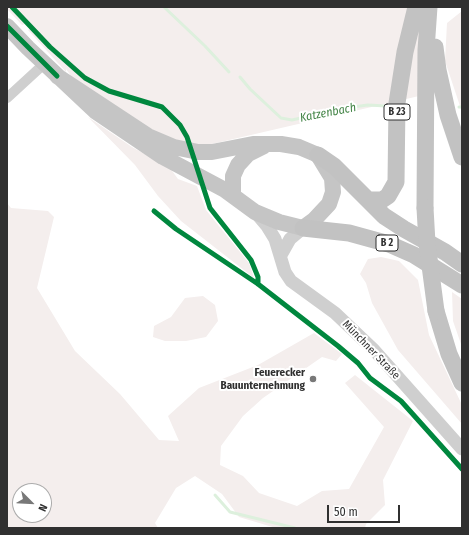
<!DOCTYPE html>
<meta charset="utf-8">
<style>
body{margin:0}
#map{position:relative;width:469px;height:535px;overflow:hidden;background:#fff;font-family:"Fira Sans Condensed",sans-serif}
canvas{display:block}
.frame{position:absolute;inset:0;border:8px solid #303030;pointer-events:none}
.north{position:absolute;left:12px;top:483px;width:40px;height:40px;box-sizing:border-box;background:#fff;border:1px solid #acacac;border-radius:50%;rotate:114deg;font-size:11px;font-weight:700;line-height:16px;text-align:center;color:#303030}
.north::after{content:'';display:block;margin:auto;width:14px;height:18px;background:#787878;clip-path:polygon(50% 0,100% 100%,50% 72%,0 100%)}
.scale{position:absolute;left:327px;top:505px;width:73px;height:18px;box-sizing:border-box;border:2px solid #303030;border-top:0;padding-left:5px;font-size:12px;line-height:14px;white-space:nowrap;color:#303030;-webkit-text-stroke:3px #fff;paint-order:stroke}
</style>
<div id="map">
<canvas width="469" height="535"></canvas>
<div class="frame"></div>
<div class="north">N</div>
<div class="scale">50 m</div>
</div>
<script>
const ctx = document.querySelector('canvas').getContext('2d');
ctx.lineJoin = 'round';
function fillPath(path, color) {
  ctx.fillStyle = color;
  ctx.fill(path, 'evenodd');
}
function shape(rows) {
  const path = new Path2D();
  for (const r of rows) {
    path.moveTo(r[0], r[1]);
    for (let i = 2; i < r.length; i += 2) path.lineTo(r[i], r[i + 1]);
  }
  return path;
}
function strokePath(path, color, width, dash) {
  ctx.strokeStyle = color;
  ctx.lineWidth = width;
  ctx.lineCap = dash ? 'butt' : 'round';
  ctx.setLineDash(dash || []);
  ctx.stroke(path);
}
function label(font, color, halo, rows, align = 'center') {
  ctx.font = font + ' "Fira Sans Condensed",sans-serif';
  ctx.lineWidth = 4;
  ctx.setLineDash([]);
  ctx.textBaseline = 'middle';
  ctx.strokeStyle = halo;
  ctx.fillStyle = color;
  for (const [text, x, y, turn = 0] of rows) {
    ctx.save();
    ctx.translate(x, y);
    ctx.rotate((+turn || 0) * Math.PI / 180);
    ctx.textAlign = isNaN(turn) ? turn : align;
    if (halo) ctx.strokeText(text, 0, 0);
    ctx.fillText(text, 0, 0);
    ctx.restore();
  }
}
const green = shape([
 [7,7,10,7,25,24,22,25,7,9],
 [12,7,420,7,432,93,199,147,155,136,74,80,66,69,66,72,28,30,30,29,54,53],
 [462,11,462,112,445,61,447,23],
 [88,117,132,147,170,168,178,179,197,186,206,210,249,263,254,278,181,221,158,196,135,165],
 [7,203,11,208,48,211,54,217,37,288,75,351,120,394,159,440,179,441,168,416,199,388,258,365,314,333,342,354,336,361,322,357,263,398,243,416,221,446,220,465,243,476,259,493,297,506,322,491,349,489,384,427,345,383,355,375,413,421,383,480,385,505,366,524,365,528,276,528,239,517,222,494,195,476,176,488,155,523,158,528,7,528],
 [20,491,44,491,44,515,20,515],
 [381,257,399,261,418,280,429,335,462,405,462,424,398,350,372,303,366,283,360,274,368,259],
 [452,292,462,299,462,347,453,321],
 [203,296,215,305,218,321,206,337,186,341,165,341,153,337,154,326,171,317,185,298]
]);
const stream = shape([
 [164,7,205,46,229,72],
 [240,77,250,89,281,118,292,120,345,108,368,105,386,106],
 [459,107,462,107],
 [215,495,230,512,295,528]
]);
const minor = shape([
 [7,98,44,64]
]);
const tertiary = shape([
 [256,213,267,226,275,239,285,272,291,281,335,313,374,350,462,449],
 [281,255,290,239,303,228]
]);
const primary = shape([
 [7,26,28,48,95,111,163,157,225,190,255,212,279,222,303,228,314,220,329,204,333,192,332,178,318,155,299,147,281,144,253,144,212,152,198,152,174,147,148,136,57,76],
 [233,195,233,176,238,165,248,154,264,146]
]);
const trunk = shape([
 [435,47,438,70,448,115,462,157],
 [318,155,334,166,384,216,404,229,445,252,462,264],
 [368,200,382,200,388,196,396,182,397,103,405,52,416,7],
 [425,208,426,50,429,7],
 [303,228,349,233,389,244,414,255,462,285],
 [436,311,449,354,462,383]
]);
const trunkBridge = shape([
 [425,208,427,243,436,311]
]);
const cycleway = shape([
 [12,7,50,47,85,78,109,91,162,107,180,125,187,137,210,208,251,260,258,277,258,284],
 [7,26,57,76],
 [154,211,176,229,258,284,338,346,358,363,370,378,401,401,462,469]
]);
const markers = [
 [313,379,4,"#787878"]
];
const shields = [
 [397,112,26],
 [387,243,22]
];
const shieldNames = [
 ["B 23",397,112],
 ["B 2",387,243]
];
const streetNames = [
 ["Münchner Straße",371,350,46]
];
const poiNames = [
 ["Feuerecker",305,373],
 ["Bauunternehmung",305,386]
];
const waterNames = [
 ["Katzenbach",328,113,-11]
];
fillPath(green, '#f4eeed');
strokePath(stream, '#ddf0dd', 3);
strokePath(minor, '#cfcfcf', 10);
strokePath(tertiary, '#cfcfcf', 13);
strokePath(primary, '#c5c5c5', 16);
strokePath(trunk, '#c2c2c2', 17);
strokePath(trunkBridge, '#c2c2c2', 17);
strokePath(cycleway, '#00873e', 5);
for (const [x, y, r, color] of markers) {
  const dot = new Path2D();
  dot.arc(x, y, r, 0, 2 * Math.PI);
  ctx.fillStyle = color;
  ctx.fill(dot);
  strokePath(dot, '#fff', 1.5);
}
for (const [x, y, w] of shields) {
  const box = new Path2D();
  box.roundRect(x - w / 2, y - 8, w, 16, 3);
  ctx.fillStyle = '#fff';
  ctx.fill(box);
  strokePath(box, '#303030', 1);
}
label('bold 10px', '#303030', null, shieldNames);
label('11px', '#303030', '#fff', streetNames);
label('bold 11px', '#303030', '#fff', poiNames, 'right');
label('italic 12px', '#438446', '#fff', waterNames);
</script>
